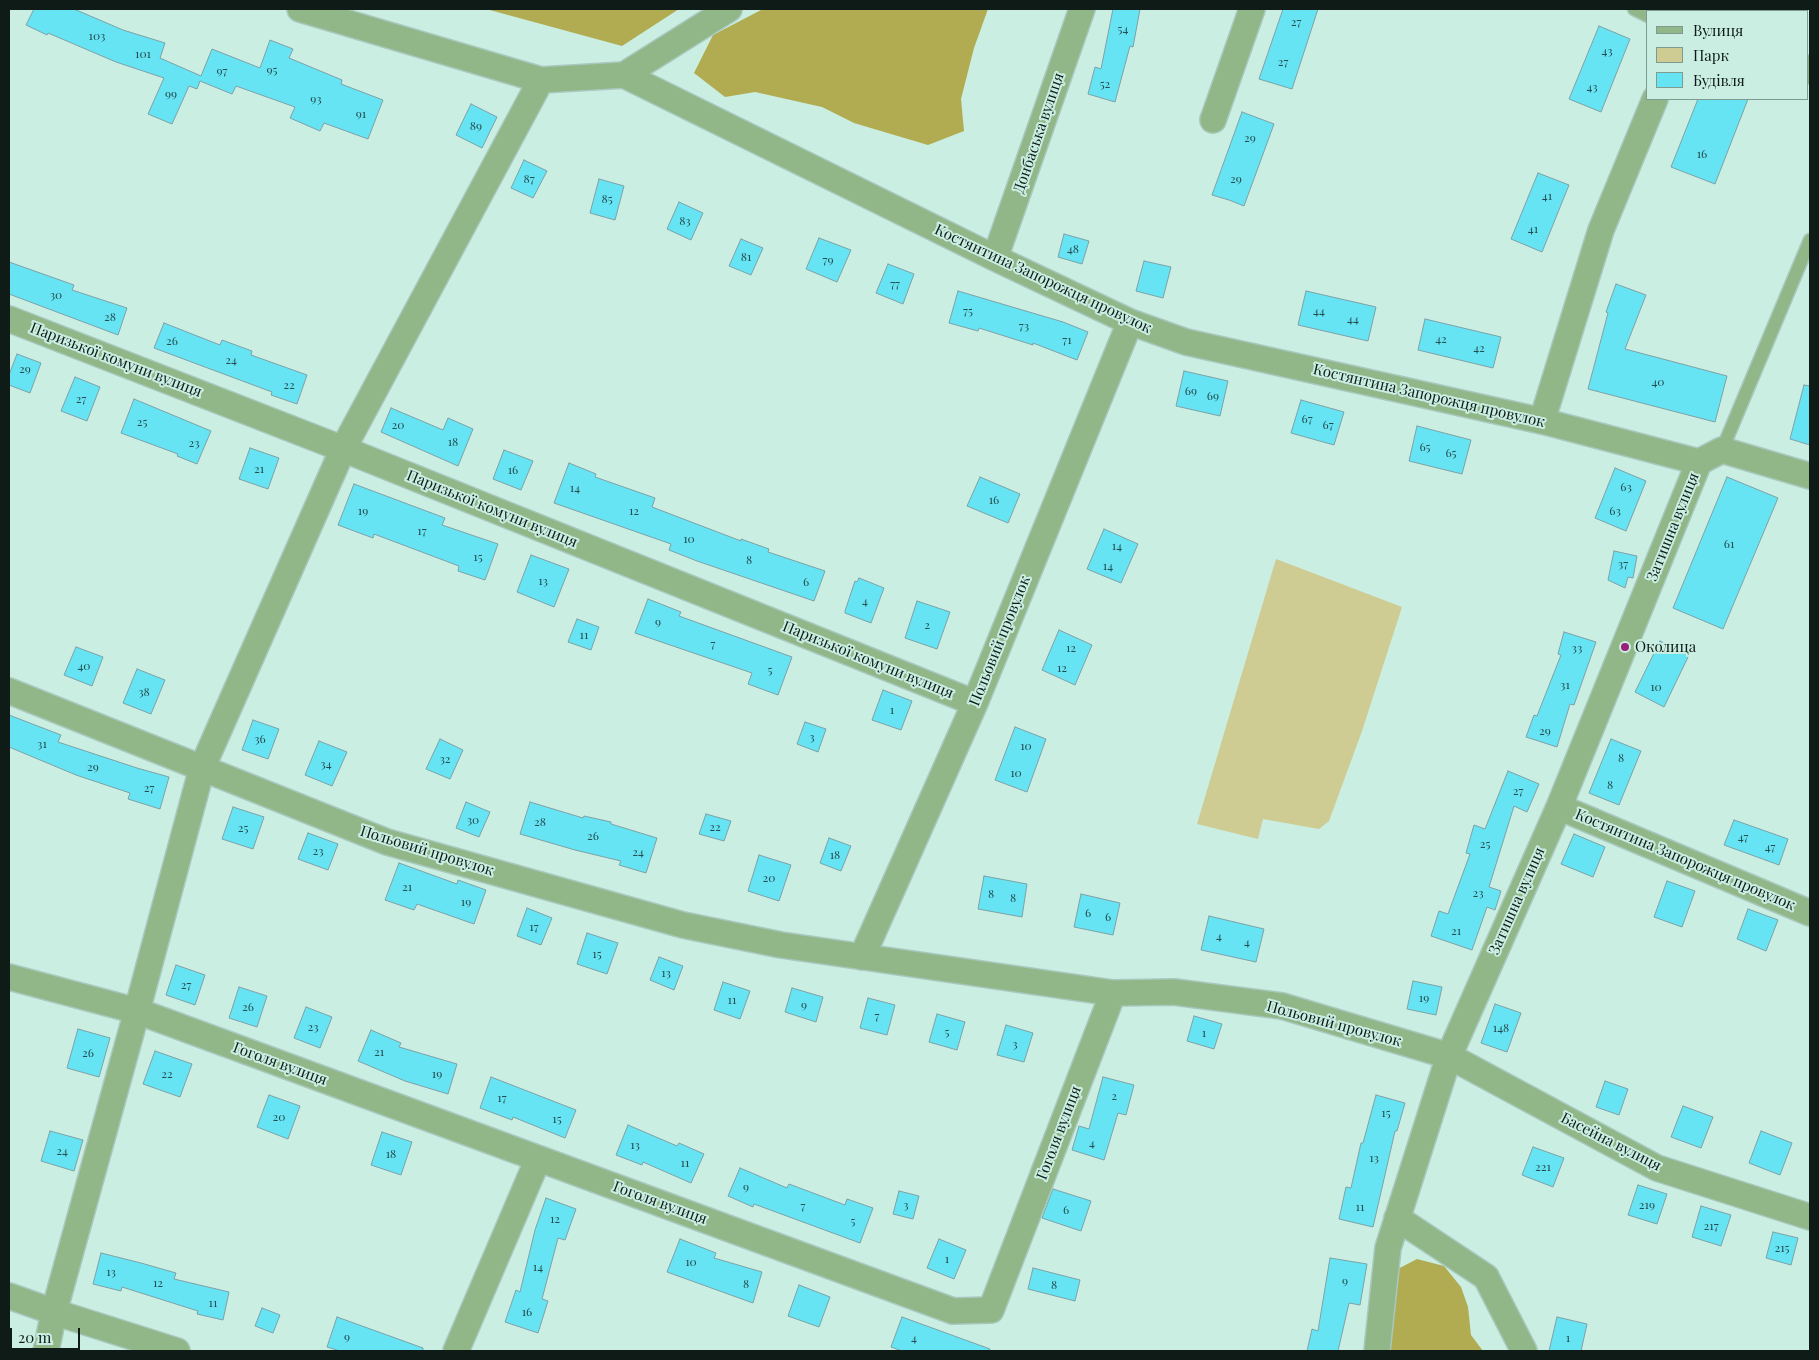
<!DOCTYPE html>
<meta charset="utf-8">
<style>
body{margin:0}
#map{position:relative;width:1819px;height:1360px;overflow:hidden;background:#caeee2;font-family:"Playfair Display",serif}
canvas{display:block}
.frame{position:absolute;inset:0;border:10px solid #0e1b17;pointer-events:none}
.legend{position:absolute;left:1646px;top:10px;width:162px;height:90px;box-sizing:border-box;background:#caeee2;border:1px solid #7f9a91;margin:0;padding:6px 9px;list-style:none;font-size:15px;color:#0e1b17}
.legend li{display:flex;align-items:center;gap:10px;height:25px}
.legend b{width:25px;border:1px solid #7f9a91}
.scale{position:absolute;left:10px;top:1328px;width:70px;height:22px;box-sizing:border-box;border:2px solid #0e1b17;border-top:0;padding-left:6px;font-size:15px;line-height:18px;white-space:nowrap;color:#0e1b17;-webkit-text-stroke:4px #caeee2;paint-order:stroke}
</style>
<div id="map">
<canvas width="1819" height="1360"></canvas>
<div class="frame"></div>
<ul class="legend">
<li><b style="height:6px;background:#91b687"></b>Вулиця</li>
<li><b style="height:14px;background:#cecb93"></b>Парк</li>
<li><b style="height:14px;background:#67e4f4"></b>Будівля</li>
</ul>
<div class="scale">20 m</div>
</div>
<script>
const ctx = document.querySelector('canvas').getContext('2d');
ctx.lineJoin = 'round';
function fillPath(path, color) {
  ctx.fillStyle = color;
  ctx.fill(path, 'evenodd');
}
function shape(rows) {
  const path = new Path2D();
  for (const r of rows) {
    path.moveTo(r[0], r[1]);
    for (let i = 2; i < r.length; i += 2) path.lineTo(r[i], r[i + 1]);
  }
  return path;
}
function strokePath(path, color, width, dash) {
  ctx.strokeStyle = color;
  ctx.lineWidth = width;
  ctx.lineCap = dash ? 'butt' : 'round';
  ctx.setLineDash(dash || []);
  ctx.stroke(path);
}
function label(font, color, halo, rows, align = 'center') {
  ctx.font = font + ' "Playfair Display",serif';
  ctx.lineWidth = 4;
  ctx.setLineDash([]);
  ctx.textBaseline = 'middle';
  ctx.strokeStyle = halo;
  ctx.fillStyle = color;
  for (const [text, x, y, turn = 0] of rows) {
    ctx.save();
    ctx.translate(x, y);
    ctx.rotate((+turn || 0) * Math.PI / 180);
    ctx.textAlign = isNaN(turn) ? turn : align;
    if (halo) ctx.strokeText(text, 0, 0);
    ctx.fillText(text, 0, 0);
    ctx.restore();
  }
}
const green = shape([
 [1276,559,1402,607,1362,731,1329,821,1319,829,1263,819,1258,839,1197,824]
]);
const forest = shape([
 [486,9,679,9,622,46],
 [763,9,988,9,974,48,961,99,964,131,928,145,854,123,822,107,755,92,725,97,694,73,713,35],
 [1417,1259,1444,1266,1461,1287,1468,1307,1471,1335,1483,1351,1389,1351,1394,1271]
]);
const building = shape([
 [34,9,74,9,123,30,165,43,160,58,201,76,212,49,260,68,270,40,293,49,289,58,342,80,341,84,383,100,368,139,324,123,320,131,290,118,295,107,236,86,232,94,200,81,197,89,189,86,172,124,148,114,164,78,116,62,48,33,47,35,26,25,34,9],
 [1113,9,1140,9,1133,47,1130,46,1115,102,1088,94,1095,67,1101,69,1113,9],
 [1283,9,1318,9,1292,89,1259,79,1283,9],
 [1599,26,1630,39,1601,112,1569,99,1599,26],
 [1698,99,1748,99,1715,184,1671,167,1698,99],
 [471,104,497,117,482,148,456,135,471,104],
 [1242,112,1274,124,1244,206,1229,200,1212,195,1242,112],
 [524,160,547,171,533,198,511,188,524,160],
 [1538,173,1569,185,1542,252,1511,239,1538,173],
 [599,179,624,186,615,220,590,213,599,179],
 [679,202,703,213,691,240,667,229,679,202],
 [1064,234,1089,241,1082,264,1058,257,1064,234],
 [819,238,851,250,837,282,806,269,819,238],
 [741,239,763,248,751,275,729,266,741,239],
 [1144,261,1171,267,1163,298,1136,291,1144,261],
 [9,262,74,285,72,290,127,308,118,335,9,294,9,262],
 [888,264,914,274,903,304,876,293,888,264],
 [1616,284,1646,295,1625,349,1727,376,1715,422,1588,389,1608,313,1606,312,1616,284],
 [958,291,1063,322,1088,332,1077,360,1033,343,1033,345,979,328,978,331,949,323,958,291],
 [1306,291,1376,307,1368,341,1298,325,1306,291],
 [1425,319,1501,337,1493,368,1418,350,1425,319],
 [164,323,220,345,222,340,252,351,251,355,307,375,297,404,271,395,272,392,154,348,164,323],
 [17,354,41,363,30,393,9,385,9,375,17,354],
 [1184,371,1228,381,1220,416,1176,406,1184,371],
 [75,377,100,387,87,421,61,411,75,377],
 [1804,385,1810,386,1810,445,1790,439,1804,385],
 [134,399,211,431,197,464,177,456,178,454,121,433,134,399],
 [1301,400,1344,412,1334,445,1291,433,1301,400],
 [391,408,443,430,448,418,473,429,458,466,381,432,391,408],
 [1417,426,1471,440,1462,474,1409,461,1417,426],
 [250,448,279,458,268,489,239,479,250,448],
 [504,450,533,461,521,490,493,479,504,450],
 [569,463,596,474,595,477,655,498,652,507,741,541,741,539,769,549,768,552,825,571,814,601,697,561,669,550,671,544,554,503,569,463],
 [1615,468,1646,481,1626,531,1595,518,1615,468],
 [980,477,1020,494,1008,523,967,506,980,477],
 [1727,477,1778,498,1723,629,1673,608,1727,477],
 [354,484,445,518,442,525,498,544,485,580,458,571,459,566,374,534,373,538,338,525,354,484],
 [1104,529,1138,544,1121,583,1087,569,1104,529],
 [1614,551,1637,556,1633,578,1628,577,1625,588,1608,580,1614,551],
 [531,555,569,569,554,607,517,592,531,555],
 [859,578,884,588,871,623,845,613,845,611,855,581,857,582,859,578],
 [648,599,681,612,679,616,792,657,778,695,748,684,752,673,635,633,648,599],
 [917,601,950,612,937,649,905,638,917,601],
 [577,619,599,627,591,650,568,642,577,619],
 [1059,630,1092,645,1075,685,1042,670,1059,630],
 [1564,632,1596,642,1574,705,1570,704,1557,747,1526,737,1534,715,1537,716,1561,655,1558,654,1564,632],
 [1660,641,1689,655,1664,707,1635,692,1660,641],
 [76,647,103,657,92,686,64,675,76,647],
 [137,669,165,680,151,714,123,703,137,669],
 [883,690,912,701,901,730,872,720,883,690],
 [9,715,61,735,58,742,137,768,169,777,160,809,128,799,130,793,76,775,9,747,9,715],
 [253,720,279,729,268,759,242,750,253,720],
 [805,722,826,729,818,752,797,744,805,722],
 [1015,727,1046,739,1027,792,995,780,1015,727],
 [440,739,463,750,450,779,426,769,440,739],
 [1611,739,1641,751,1619,805,1589,793,1611,739],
 [319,741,347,752,332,786,305,775,319,741],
 [1508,771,1539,784,1527,812,1514,806,1489,887,1501,891,1495,910,1487,907,1472,950,1431,936,1439,911,1448,914,1470,854,1466,853,1474,825,1485,829,1508,771],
 [466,802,490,812,479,837,456,828,466,802],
 [530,802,583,818,584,816,611,822,611,824,657,838,646,873,619,865,621,861,575,850,520,834,530,802],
 [233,807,264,817,253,849,222,839,233,807],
 [706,814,731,821,724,841,699,834,706,814],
 [1734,820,1788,839,1779,865,1724,845,1734,820],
 [308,833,338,844,328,870,298,859,308,833],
 [1574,834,1605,847,1593,877,1561,864,1574,834],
 [829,838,851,846,841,871,820,863,829,838],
 [759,855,791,865,779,901,748,891,759,855],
 [399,863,457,884,458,880,486,890,474,924,417,904,414,910,385,900,399,863],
 [984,876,1027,884,1022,917,978,909,984,876],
 [1667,881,1695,891,1682,927,1654,917,1667,881],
 [1081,894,1120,903,1113,935,1074,927,1081,894],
 [527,908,552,918,541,945,517,936,527,908],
 [1748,909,1778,920,1766,951,1737,939,1748,909],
 [1209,916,1264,929,1256,962,1201,950,1209,916],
 [587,933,618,943,607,974,577,964,587,933],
 [659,957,683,966,674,990,650,980,659,957],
 [176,965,205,975,195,1005,166,995,176,965],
 [1413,981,1442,987,1436,1015,1407,1009,1413,981],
 [723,982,750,991,740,1019,714,1010,723,982],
 [239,987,267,996,257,1027,229,1018,239,987],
 [792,988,823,997,816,1022,785,1012,792,988],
 [868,998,895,1005,887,1035,860,1028,868,998],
 [1495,1004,1521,1013,1507,1052,1481,1043,1495,1004],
 [306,1007,332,1017,320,1048,294,1038,306,1007],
 [937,1014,965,1022,957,1050,929,1042,937,1014],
 [1194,1016,1222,1024,1214,1049,1187,1041,1194,1016],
 [1006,1025,1033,1033,1024,1062,997,1055,1006,1025],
 [78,1029,110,1038,99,1077,67,1068,78,1029],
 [371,1030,401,1043,399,1047,457,1064,448,1094,405,1081,358,1061,371,1030],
 [155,1051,192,1064,180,1097,143,1084,155,1051],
 [491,1077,576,1110,565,1138,513,1117,512,1120,480,1108,491,1077],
 [1103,1077,1134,1085,1126,1115,1118,1113,1104,1160,1072,1150,1079,1126,1089,1129,1103,1077],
 [1605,1081,1628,1089,1619,1115,1596,1107,1605,1081],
 [269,1095,300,1106,288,1139,257,1127,269,1095],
 [1376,1095,1405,1103,1397,1131,1395,1131,1373,1227,1339,1219,1346,1187,1351,1188,1361,1143,1363,1143,1376,1095],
 [1683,1106,1713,1117,1701,1148,1671,1137,1683,1106],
 [628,1125,677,1146,679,1143,704,1154,691,1183,643,1162,642,1165,616,1155,628,1125],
 [50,1131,83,1140,74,1171,41,1161,50,1131],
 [1761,1131,1792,1143,1780,1175,1749,1163,1761,1131],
 [382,1132,412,1142,401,1175,371,1165,382,1132],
 [1533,1147,1564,1158,1553,1187,1522,1175,1533,1147],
 [740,1168,787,1188,789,1184,845,1205,847,1199,873,1208,860,1243,754,1204,753,1207,728,1196,740,1168],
 [1638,1185,1667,1194,1657,1224,1628,1215,1638,1185],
 [1053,1189,1091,1201,1081,1231,1042,1218,1053,1189],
 [899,1191,919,1196,913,1219,893,1214,899,1191],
 [546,1198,576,1209,565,1240,558,1238,542,1299,548,1301,538,1333,505,1322,516,1290,520,1292,535,1230,546,1198],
 [1701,1206,1731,1215,1721,1246,1692,1237,1701,1206],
 [1773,1232,1798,1238,1791,1265,1766,1258,1773,1232],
 [680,1239,716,1253,714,1258,762,1272,753,1303,667,1272,680,1239],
 [939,1239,966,1250,954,1279,927,1268,939,1239],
 [101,1253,141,1263,176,1273,174,1279,229,1292,223,1320,197,1314,198,1311,122,1287,121,1291,93,1284,101,1253],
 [1330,1258,1367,1264,1360,1305,1349,1303,1338,1351,1307,1351,1312,1329,1318,1331,1330,1258],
 [1033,1268,1080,1280,1075,1301,1028,1289,1033,1268],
 [799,1285,830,1297,819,1327,788,1316,799,1285],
 [262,1308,280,1315,273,1333,255,1326,262,1308],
 [337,1317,423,1348,423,1351,340,1351,327,1347,337,1317],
 [902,1317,990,1349,989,1351,902,1351,891,1347,902,1317],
 [1557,1317,1587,1324,1581,1351,1549,1351,1557,1317]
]);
const service = shape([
 [1634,9,1648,16],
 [1722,450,1810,240]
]);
const minor = shape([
 [300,9,541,80,624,75,995,258,1130,322,1186,342,1542,421,1699,462,1722,450,1810,476],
 [1706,9,1711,11],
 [1808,68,1810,71],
 [624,75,729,9],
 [1213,120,1252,9],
 [995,258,1082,9],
 [9,319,343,449,975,703],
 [1542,421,1601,230,1655,99],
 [9,691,387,842,683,925,781,945,1113,993,1174,992,1282,1006,1449,1056,1657,1168,1810,1217],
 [1559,807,1810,913],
 [862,957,975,703,1130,322],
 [9,977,137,1011,953,1311,991,1310,1113,993],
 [1397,1218,1486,1277,1524,1351],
 [9,1296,54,1312,177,1351],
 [46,1351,54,1312,137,1011,202,768,343,449,541,80],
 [456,1351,538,1159],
 [1377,1351,1388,1248,1449,1056,1559,807,1699,462]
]);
const markers = [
 [1625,647,5,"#9a2079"]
];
const numberNames = [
 ["27",1296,22],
 ["54",1123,29],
 ["103",97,36],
 ["43",1607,51],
 ["101",143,54],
 ["27",1283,62],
 ["95",272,70],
 ["97",222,71],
 ["52",1105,84],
 ["43",1592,87],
 ["99",171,94],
 ["93",316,99],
 ["91",361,114],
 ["89",476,126],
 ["29",1250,138],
 ["16",1702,154],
 ["87",529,179],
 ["29",1236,179],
 ["41",1547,196],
 ["85",607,199],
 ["83",685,221],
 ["41",1533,229],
 ["48",1073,249],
 ["81",746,257],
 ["79",828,260],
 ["77",895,284],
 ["30",56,295],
 ["75",968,311],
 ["44",1319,311],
 ["28",110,317],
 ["44",1353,319],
 ["73",1024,326],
 ["42",1441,339],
 ["71",1067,340],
 ["26",172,341],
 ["42",1479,348],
 ["24",231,360],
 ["29",25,369],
 ["40",1658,382],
 ["22",289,385],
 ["69",1191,391],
 ["69",1213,396],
 ["27",81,399],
 ["67",1307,419],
 ["25",142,422],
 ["20",398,425],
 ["67",1328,425],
 ["18",453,442],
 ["23",194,443],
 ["65",1425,447],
 ["65",1451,453],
 ["21",259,469],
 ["16",513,470],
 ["63",1626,487],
 ["14",575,488],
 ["16",994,500],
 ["19",363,511],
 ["12",634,511],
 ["63",1615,511],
 ["17",422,531],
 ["10",689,539],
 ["61",1729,544],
 ["14",1117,546],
 ["15",478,557],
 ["8",749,560],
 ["37",1623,564],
 ["14",1108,566],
 ["13",543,581],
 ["6",806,582],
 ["4",865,601],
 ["9",658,622],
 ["2",927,625],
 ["11",584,635],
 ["7",713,644],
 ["12",1071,648],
 ["33",1577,648],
 ["40",84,666],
 ["12",1062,668],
 ["5",770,670],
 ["31",1565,685],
 ["10",1656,687],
 ["38",144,692],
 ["1",892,710],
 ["29",1545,731],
 ["3",812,737],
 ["36",260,739],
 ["31",42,744],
 ["10",1026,746],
 ["8",1621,758],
 ["32",445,759],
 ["34",326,764],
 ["29",93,767],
 ["10",1016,773],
 ["8",1610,785],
 ["27",149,788],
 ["27",1518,791],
 ["30",473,820],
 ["28",540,822],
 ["22",715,827],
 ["25",243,828],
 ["26",593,836],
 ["47",1743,837],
 ["25",1485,844],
 ["47",1770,847],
 ["23",318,851],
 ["24",638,852],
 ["18",835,855],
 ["20",769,878],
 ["21",407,887],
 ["23",1478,893],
 ["8",991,894],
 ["8",1013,898],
 ["19",466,902],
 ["6",1088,913],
 ["6",1108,917],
 ["17",534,927],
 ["21",1456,931],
 ["4",1219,936],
 ["4",1247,942],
 ["15",597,954],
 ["13",666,973],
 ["27",186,985],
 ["19",1424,998],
 ["11",732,1000],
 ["9",804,1005],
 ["26",248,1007],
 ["7",877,1016],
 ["23",313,1027],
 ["148",1501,1028],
 ["5",947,1032],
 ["1",1204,1033],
 ["3",1015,1044],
 ["21",379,1052],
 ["26",88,1053],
 ["22",167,1074],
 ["19",437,1074],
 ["2",1114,1096],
 ["17",502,1098],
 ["15",1386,1113],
 ["20",279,1117],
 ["15",557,1119],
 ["4",1092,1143],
 ["13",635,1145],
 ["24",62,1151],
 ["18",391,1154],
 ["13",1374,1158],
 ["11",685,1163],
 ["221",1543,1167],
 ["9",746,1187],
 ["3",906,1205],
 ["219",1647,1205],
 ["7",803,1206],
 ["11",1360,1207],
 ["6",1066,1210],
 ["12",555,1219],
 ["5",853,1221],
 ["217",1711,1226],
 ["215",1782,1248],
 ["1",947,1259],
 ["10",691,1262],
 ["14",538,1267],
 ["13",111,1272],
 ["9",1345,1281],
 ["12",158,1283],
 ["8",746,1284],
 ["8",1054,1285],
 ["11",213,1303],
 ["16",527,1312],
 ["9",347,1337],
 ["4",914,1338],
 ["1",1568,1338]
];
const streetNames = [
 ["Донбаська вулиця",1039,133,-71],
 ["Костянтина Запорожця провулок",1043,279,25],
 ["Паризької комуни вулиця",116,360,21],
 ["Костянтина Запорожця провулок",1429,396,13],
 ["Паризької комуни вулиця",492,509,22],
 ["Затишна вулиця",1673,527,-68],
 ["Польовий провулок",1000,641,-68],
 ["Паризької комуни вулиця",868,660,22],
 ["Польовий провулок",427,851,17],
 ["Костянтина Запорожця провулок",1685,860,23],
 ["Затишна вулиця",1517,901,-66],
 ["Польовий провулок",1334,1024,15],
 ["Гоголя вулиця",280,1064,20],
 ["Гоголя вулиця",1059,1133,-69],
 ["Басейна вулиця",1611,1142,27],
 ["Гоголя вулиця",660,1203,20]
];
const poiNames = [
 ["Околица",1635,647]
];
fillPath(green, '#cecb93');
fillPath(forest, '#b1ac51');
fillPath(building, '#67e4f4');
strokePath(building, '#7ca1a6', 1);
strokePath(service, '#a8c8bd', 15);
strokePath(minor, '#a8c8bd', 28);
strokePath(service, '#91b687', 12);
strokePath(minor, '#91b687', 25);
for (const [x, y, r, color] of markers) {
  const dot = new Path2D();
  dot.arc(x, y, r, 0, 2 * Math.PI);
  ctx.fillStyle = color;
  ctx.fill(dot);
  strokePath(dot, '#caeee2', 2);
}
label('12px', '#244d4e', null, numberNames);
label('15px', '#0e1b17', '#caeee2', streetNames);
label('15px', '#0e1b17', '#caeee2', poiNames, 'left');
</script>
